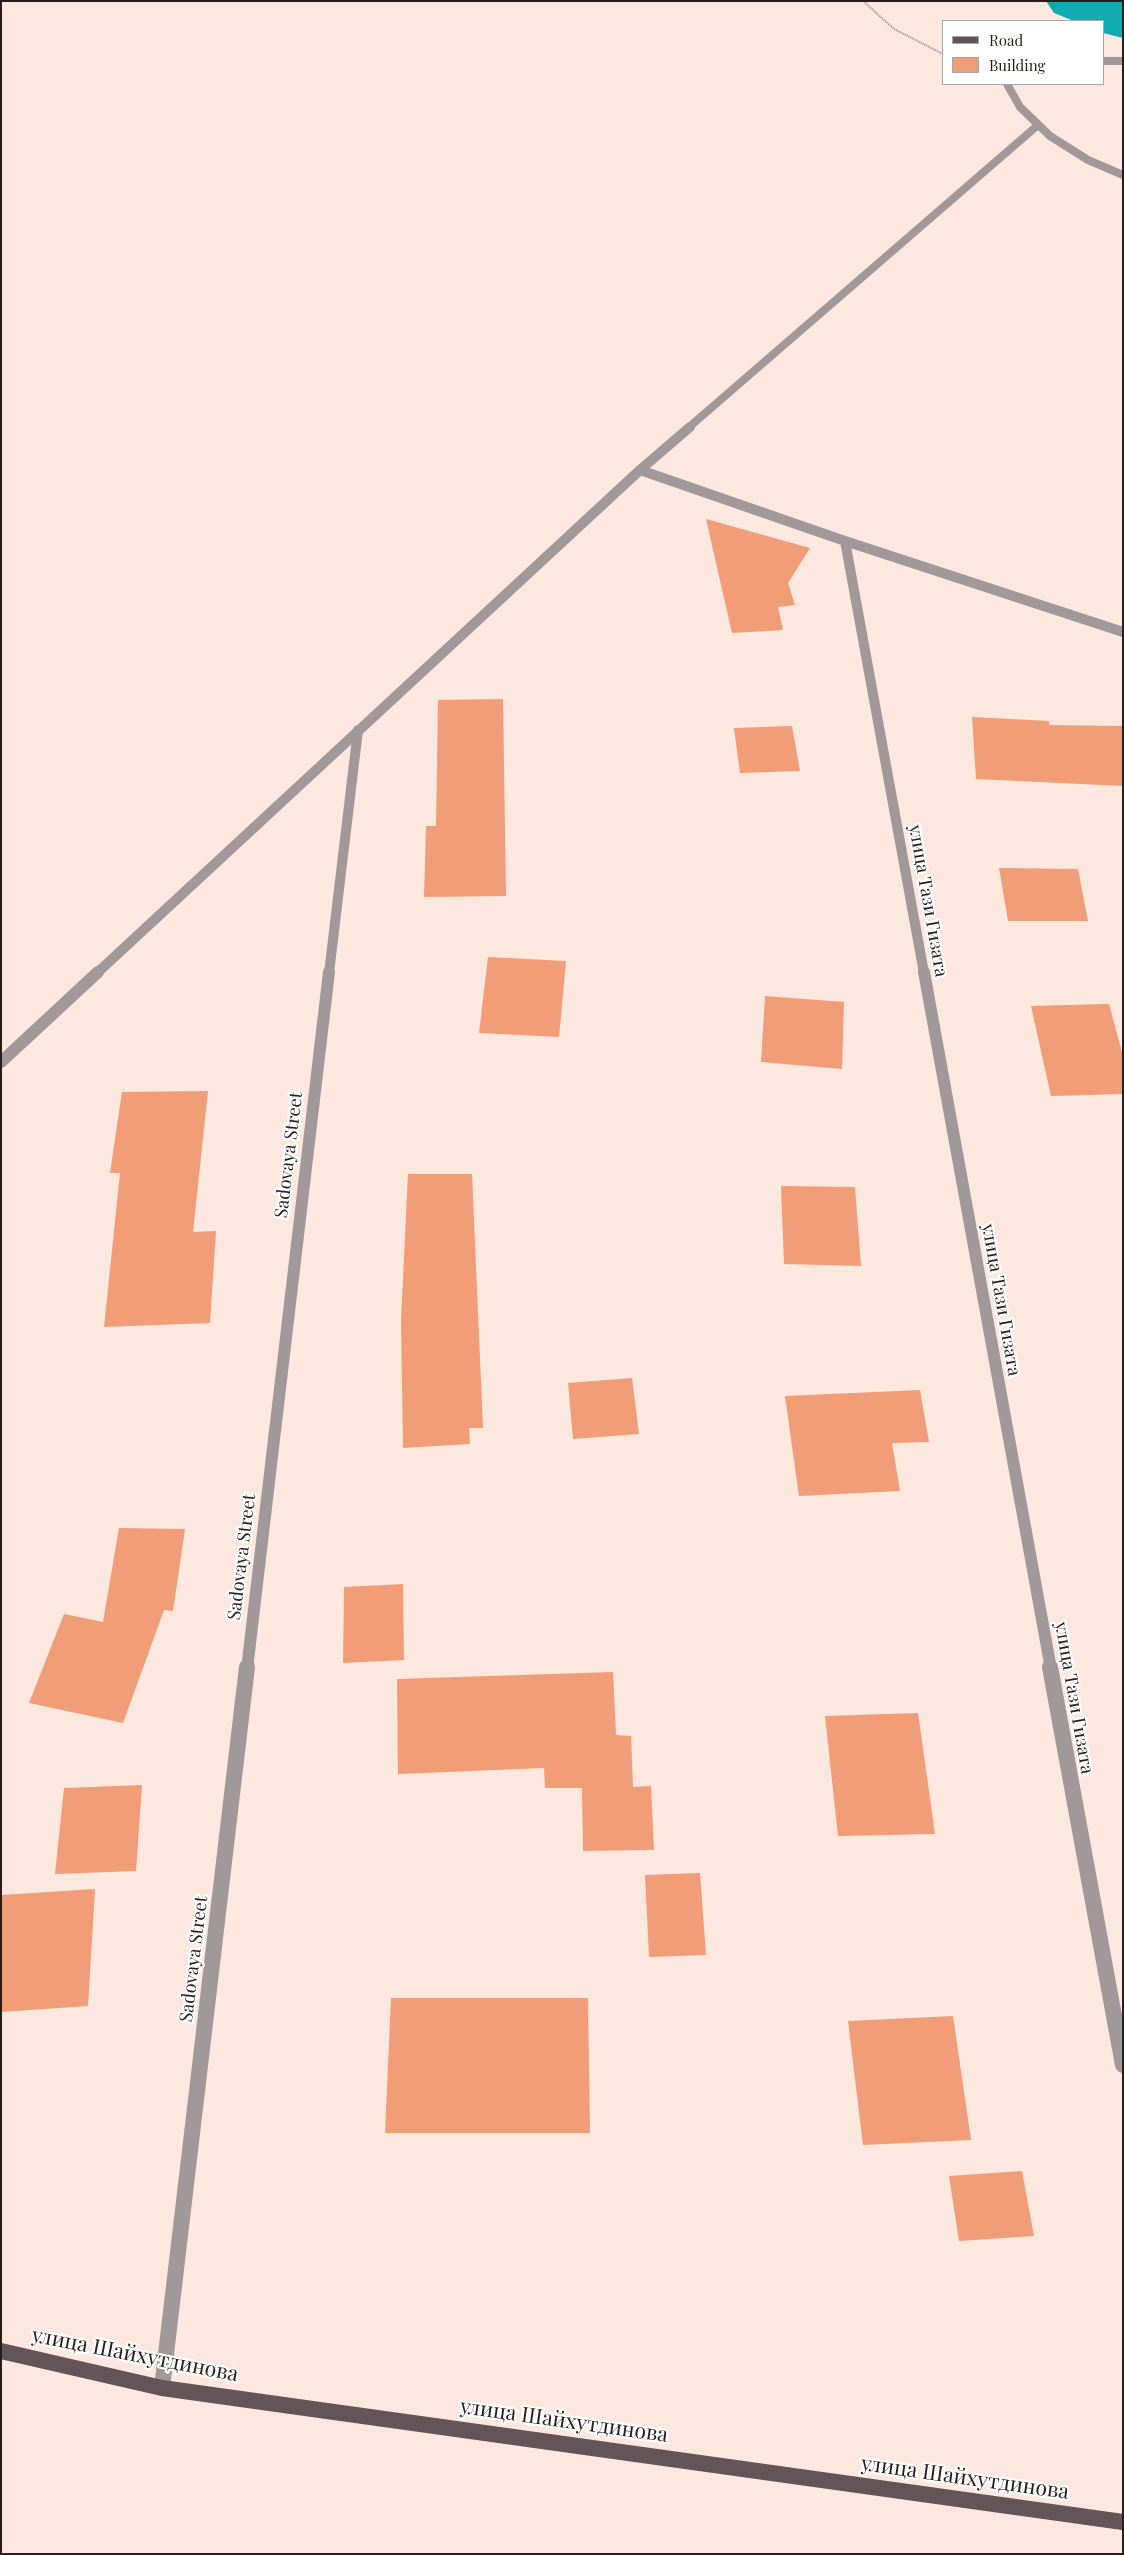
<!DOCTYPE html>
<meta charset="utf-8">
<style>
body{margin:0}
#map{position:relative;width:1124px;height:2555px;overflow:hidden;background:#fce8df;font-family:"Playfair Display",serif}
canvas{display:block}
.frame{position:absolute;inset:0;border:2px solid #251e1b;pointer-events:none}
.legend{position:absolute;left:942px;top:20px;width:162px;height:65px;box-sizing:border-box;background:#fff;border:1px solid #a8a5a4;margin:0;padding:6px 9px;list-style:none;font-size:15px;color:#251e1b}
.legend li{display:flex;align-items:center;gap:10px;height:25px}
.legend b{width:25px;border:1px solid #a8a5a4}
</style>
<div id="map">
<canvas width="1124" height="2555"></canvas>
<div class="frame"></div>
<ul class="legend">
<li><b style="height:6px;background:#635457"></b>Road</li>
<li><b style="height:14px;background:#f19d77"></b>Building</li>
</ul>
</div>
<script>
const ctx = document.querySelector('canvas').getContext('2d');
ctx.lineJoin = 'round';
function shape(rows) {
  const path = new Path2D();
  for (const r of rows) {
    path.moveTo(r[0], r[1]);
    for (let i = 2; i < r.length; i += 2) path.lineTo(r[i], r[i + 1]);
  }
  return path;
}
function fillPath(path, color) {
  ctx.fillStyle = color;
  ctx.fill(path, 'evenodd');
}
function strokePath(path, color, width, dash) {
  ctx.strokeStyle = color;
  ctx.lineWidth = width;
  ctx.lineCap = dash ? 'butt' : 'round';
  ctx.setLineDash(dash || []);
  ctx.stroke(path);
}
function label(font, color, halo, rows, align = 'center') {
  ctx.font = font + ' "Playfair Display",serif';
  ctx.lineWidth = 4.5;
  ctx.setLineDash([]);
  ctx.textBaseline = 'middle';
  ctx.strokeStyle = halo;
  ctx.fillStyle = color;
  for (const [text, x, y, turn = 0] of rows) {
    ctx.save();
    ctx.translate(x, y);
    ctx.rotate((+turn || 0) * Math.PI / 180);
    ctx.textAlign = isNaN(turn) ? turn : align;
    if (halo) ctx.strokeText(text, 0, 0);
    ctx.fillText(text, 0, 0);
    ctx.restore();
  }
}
const river = shape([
 [1046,1,1123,1,1123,38,1103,33,1103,21,1074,21,1054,13,1046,1]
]);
const building = shape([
 [706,519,810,548,788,583,795,605,778,607,783,630,732,633],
 [503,699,506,896,424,897,426,826,436,826,438,700],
 [972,717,1049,721,1049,725,1123,726,1123,786,976,779],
 [792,726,800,771,740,773,734,728],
 [999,868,1078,869,1088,921,1008,921],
 [488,957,566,961,559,1037,479,1033],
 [765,996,844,1002,842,1069,761,1062],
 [1106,1004,1109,1004,1123,1056,1123,1094,1051,1096,1031,1006],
 [208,1091,193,1232,216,1231,210,1323,104,1327,120,1173,110,1173,122,1092],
 [408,1174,472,1174,483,1428,469,1428,470,1444,403,1448,401,1320],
 [781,1186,855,1187,861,1266,784,1264],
 [632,1378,639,1434,573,1439,568,1383],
 [920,1390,929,1442,892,1443,900,1491,799,1496,785,1396],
 [119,1528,185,1529,173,1611,164,1610,123,1723,29,1703,64,1614,103,1622],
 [403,1584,404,1660,343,1663,344,1587],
 [613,1672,616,1735,631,1736,633,1787,651,1786,654,1850,583,1851,582,1788,545,1788,544,1768,398,1774,397,1679],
 [918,1713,935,1834,838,1836,825,1716],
 [142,1785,136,1871,55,1874,64,1788],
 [700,1873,706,1955,649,1957,645,1875],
 [95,1889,88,2006,1,2012,1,1895],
 [391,1998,588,1998,590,2133,385,2133],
 [953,2016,971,2140,863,2145,848,2021],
 [1022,2171,1034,2236,959,2241,949,2176]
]);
const path = shape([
 [863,1,894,29,943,54]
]);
const minorFar3 = shape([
 [1103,61,1123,61],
 [1007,84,1020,107,1050,136,1088,160,1123,175],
 [688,428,1038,125]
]);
const minorFar2 = shape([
 [640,470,845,541,1123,632],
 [845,541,924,973],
 [97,973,640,470,690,427],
 [329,973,358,730]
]);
const minorFar1 = shape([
 [924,972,1051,1669],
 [1,1062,98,972],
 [247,1669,329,972]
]);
const minor = shape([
 [1050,1667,1123,2065],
 [162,2388,247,1667]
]);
const major = shape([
 [1,2351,162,2388,1123,2522]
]);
const streetNames = [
 ["улица Тази Гизата",928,901,80],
 ["Sadovaya Street",289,1155,-83],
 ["улица Тази Гизата",1001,1300,80],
 ["Sadovaya Street",242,1557,-83],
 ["улица Тази Гизата",1074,1698,80],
 ["Sadovaya Street",194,1959,-83]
];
const nearStreetnames = [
 ["улица Шайхутдинова",135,2355,11],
 ["улица Шайхутдинова",564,2421,8],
 ["улица Шайхутдинова",965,2478,8]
];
fillPath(river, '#11acb2');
fillPath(building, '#f19d77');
strokePath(path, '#9d8f88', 2, [1, 1]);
strokePath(minorFar3, '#a1989a', 8);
strokePath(minorFar2, '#a1989a', 10);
strokePath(minorFar1, '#a1989a', 12);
strokePath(minor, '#a1989a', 16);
strokePath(major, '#635457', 16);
label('18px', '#251e1b', '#fff', streetNames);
label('21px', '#251e1b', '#fff', nearStreetnames);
</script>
